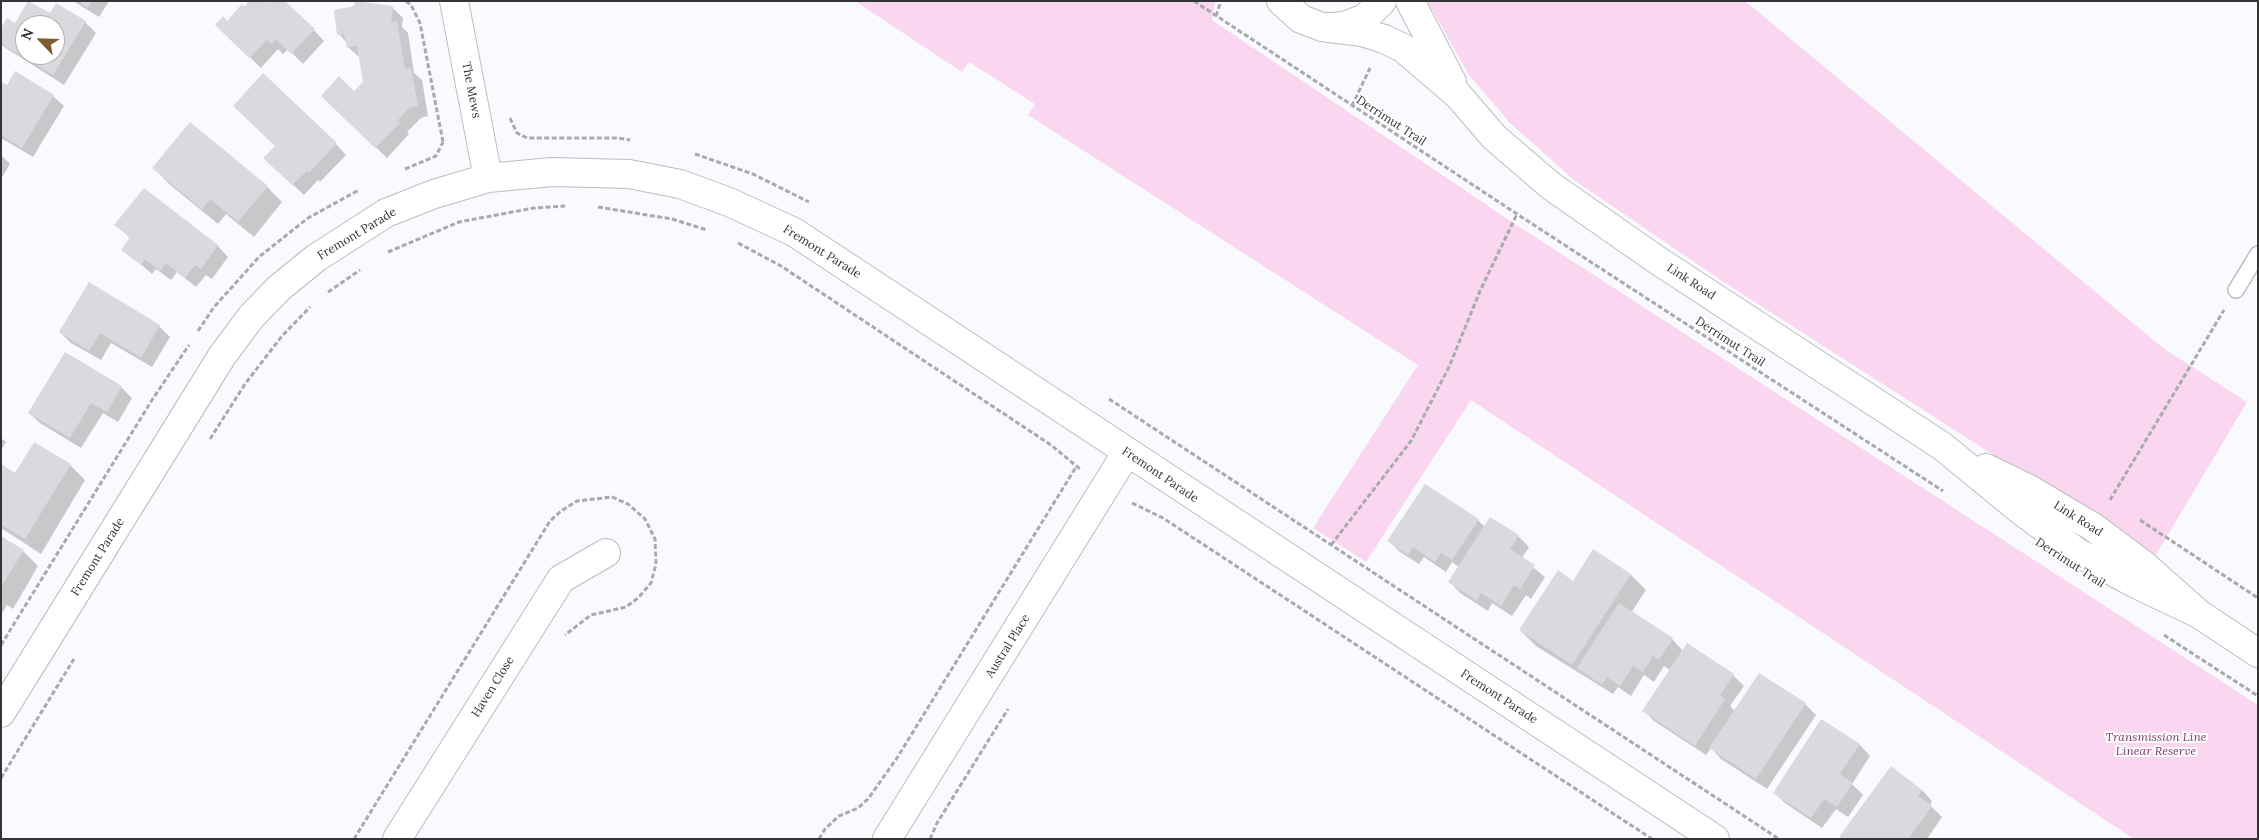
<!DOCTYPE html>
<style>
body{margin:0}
#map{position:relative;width:2259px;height:840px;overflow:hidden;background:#f8fafd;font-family:Lora,serif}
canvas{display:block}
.frame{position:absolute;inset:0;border:2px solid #333435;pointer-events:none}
.north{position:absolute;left:15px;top:15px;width:50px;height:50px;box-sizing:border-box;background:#fff;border:1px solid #adaeae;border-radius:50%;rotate:294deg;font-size:14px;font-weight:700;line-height:20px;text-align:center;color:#333435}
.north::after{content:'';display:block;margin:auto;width:18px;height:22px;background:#7b5d31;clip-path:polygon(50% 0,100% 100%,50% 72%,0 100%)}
</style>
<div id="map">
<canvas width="2259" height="840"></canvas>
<div class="frame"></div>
<div class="north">N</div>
</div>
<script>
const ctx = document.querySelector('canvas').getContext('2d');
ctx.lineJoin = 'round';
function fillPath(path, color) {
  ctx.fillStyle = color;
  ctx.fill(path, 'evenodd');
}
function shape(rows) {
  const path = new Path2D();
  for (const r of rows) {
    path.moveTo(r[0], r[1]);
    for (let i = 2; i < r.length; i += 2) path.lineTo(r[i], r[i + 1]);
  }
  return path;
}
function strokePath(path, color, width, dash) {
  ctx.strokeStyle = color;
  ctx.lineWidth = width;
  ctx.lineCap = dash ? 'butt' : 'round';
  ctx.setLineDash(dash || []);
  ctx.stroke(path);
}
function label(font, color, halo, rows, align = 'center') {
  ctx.font = font + ' Lora,serif';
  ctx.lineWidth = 4;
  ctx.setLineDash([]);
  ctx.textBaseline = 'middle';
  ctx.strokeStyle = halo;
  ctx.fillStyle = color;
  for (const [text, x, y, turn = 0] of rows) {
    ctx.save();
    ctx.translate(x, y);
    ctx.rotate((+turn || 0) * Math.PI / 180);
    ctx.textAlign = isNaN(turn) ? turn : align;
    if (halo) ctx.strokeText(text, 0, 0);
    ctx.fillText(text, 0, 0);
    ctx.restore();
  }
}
const green = shape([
 [855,1,1215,1,1212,20,1512,222,2258,705,2258,839,2134,839,1471,400,1366,562,1313,528,1418,365,1028,115,1035,104,969,62,962,72],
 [1427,1,1745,1,2163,348,2247,402,2154,558,1722,281,1574,180,1510,123,1469,75]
]);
const shadow = shape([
 [73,1,109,1,99,17],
 [250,1,314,30,324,41,303,64,288,49,283,54,278,49,261,68,227,35,227,22],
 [57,5,85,22,96,33,64,85,1,45,1,30,51,15],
 [25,25,55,25,55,55,25,55],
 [392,7,403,18,402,27,408,33,414,73,422,80,428,116,421,118,407,132,409,134,387,158,333,107,354,93,364,82,360,58,348,47,347,43,339,34],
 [1,83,7,87,53,96,64,106,33,157,1,138],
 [336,144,346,155,320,182,318,180,304,195,276,169,276,146],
 [1,155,10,164,1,179],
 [154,168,267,187,282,202,254,237,226,214,218,224,169,184],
 [144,189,218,246,228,257,212,279,206,275,196,287,177,272,171,280,156,269,152,274,123,249,131,239,116,225],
 [159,326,170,337,152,367,111,343,101,360,71,343,60,332],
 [121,387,132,398,118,422,103,413,81,448,40,423,29,413],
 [1,438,6,442,1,450],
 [70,465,85,480,41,554,1,528,1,466,16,475],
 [1478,520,1485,527,1518,536,1529,547,1522,558,1545,577,1531,599,1526,595,1512,616,1492,603,1488,611,1460,593,1450,582,1459,567,1452,562,1446,572,1424,557,1419,564,1400,552,1389,541],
 [1,538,23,551,38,566,13,609,7,605,1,615],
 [1593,551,1631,575,1646,590,1631,613,1672,639,1683,651,1687,644,1733,675,1744,686,1730,706,1735,711,1805,704,1816,715,1767,789,1721,759,1711,748,1706,755,1654,721,1644,711,1670,670,1664,666,1654,682,1644,675,1631,696,1618,687,1613,694,1536,646,1520,630,1573,582],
 [1822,720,1860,745,1870,756,1852,784,1863,795,1848,817,1836,809,1822,828,1785,803,1774,792],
 [1922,790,1932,801,1930,805,1942,817,1927,839,1842,839]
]);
const building = shape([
 [28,1,50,13,56,3,86,21,53,75,1,44,1,28,7,18,15,23],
 [25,25,55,25,55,55,25,55],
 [78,1,92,1,88,8],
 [249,1,267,1,269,3,271,1,285,1,315,29,291,54,276,39,272,44,267,40,249,58,215,25,223,16,227,21,242,4,244,7],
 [355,1,393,6,391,22,397,21,405,69,411,68,418,106,410,107,397,121,400,123,375,148,321,96,339,76,354,91,363,82,357,46,347,48,344,34,337,35,334,10,354,6],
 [15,71,54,95,22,148,1,135,1,82,7,85],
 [263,73,337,143,309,173,307,171,292,185,263,158,275,146,233,106],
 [190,122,268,186,238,222,210,199,202,209,152,168],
 [144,188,218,245,201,269,195,265,185,278,166,263,160,271,145,259,141,265,121,250,130,237,114,225],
 [89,282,160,325,141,358,100,333,89,351,59,332],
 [65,352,122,386,107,412,91,403,70,438,28,413],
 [34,442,71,464,25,539,1,525,1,464,15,473],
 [1425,484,1479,519,1452,560,1441,553,1435,562,1413,547,1408,555,1387,541],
 [1490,517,1519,535,1510,549,1535,565,1520,589,1514,585,1501,606,1481,593,1477,601,1448,582],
 [1,536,24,550,1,587],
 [1593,549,1631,574,1572,665,1519,630,1558,570,1573,581],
 [1619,603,1673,638,1659,660,1653,656,1643,672,1633,666,1620,686,1607,677,1602,685,1577,668],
 [1687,643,1734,674,1720,695,1725,699,1695,746,1642,711],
 [1759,673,1806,703,1756,779,1709,748],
 [1821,719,1860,744,1840,774,1853,783,1837,807,1824,799,1811,818,1773,793],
 [1891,766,1922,790,1918,796,1932,806,1908,839,1841,839,1839,837]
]);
const path = shape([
 [406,1,411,5,420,23,443,142],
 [1194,1,1517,214,1943,491],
 [1216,16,1221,1],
 [1352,106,1370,68],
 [510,118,517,133,527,138,618,138,630,140],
 [695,154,753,174,809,202],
 [405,169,436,156,443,142],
 [598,207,672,219,707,230],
 [738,243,781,266,1051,445,1080,469],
 [388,252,459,222,534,208,565,206],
 [328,292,360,270],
 [198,331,214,307,259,257,308,218,359,190],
 [1109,399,1779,839],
 [210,439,245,384,282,336,310,307],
 [2110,500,2224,310],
 [1132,503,1163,518,1652,839],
 [2140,520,2258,598],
 [1331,545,1411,441,1449,367,1480,291,1517,214],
 [2164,635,2258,696],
 [1,645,152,400,189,345],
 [1,778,74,659],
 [354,839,550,521,561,511,577,501,612,497,628,504,645,519,655,539,656,564,651,583,638,598,626,607,591,615,565,635],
 [819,839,825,829,839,816,858,808,868,799,897,758,1076,467],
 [930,839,937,823,1008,709]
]);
const lane = shape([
 [2236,290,2258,254]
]);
const street = shape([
 [454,1,488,178],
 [1,713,222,356,251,317,279,288,316,258,386,213,434,194,488,178,552,172,629,174,680,184,729,202,794,232,1715,839],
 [397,839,561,579,606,553],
 [887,839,1127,452]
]);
const secondary = shape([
 [1281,1,1301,19,1322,27,1333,27,1344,26,1365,18,1382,1],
 [1410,1,1452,82],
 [1322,27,1362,32,1384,39,1403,48,1458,95,1494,137,1551,186,1657,260,1942,446,2020,510,2077,552,2134,583,2199,614],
 [1986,468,2029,489,2093,527,2145,566,2199,614,2258,653]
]);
const streetNames = [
 ["The Mews",471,90,79],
 ["Derrimut Trail",1391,121,33],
 ["Fremont Parade",357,234,-31],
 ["Fremont Parade",822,252,32],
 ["Link Road",1691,282,33],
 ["Derrimut Trail",1730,342,33],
 ["Fremont Parade",1160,475,34],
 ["Link Road",2078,519,32],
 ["Fremont Parade",98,557,-58],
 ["Derrimut Trail",2070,563,33],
 ["Austral Place",1008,646,-58],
 ["Haven Close",493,687,-58],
 ["Fremont Parade",1499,697,33]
];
const parkNames = [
 ["Transmission Line",2156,738],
 ["Linear Reserve",2156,752]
];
fillPath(green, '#fad6f1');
fillPath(shadow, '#0003');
fillPath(building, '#dad9dd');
strokePath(lane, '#bbbdc0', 18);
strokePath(street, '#bbbdc0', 30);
strokePath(secondary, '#bbbdc0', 30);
strokePath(path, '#a8aaac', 3, [5, 2.5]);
strokePath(lane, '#fff', 15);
strokePath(street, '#fff', 28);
strokePath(secondary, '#fff', 28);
label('12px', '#333435', '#fff', streetNames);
label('italic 12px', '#77396b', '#fff', parkNames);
</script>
